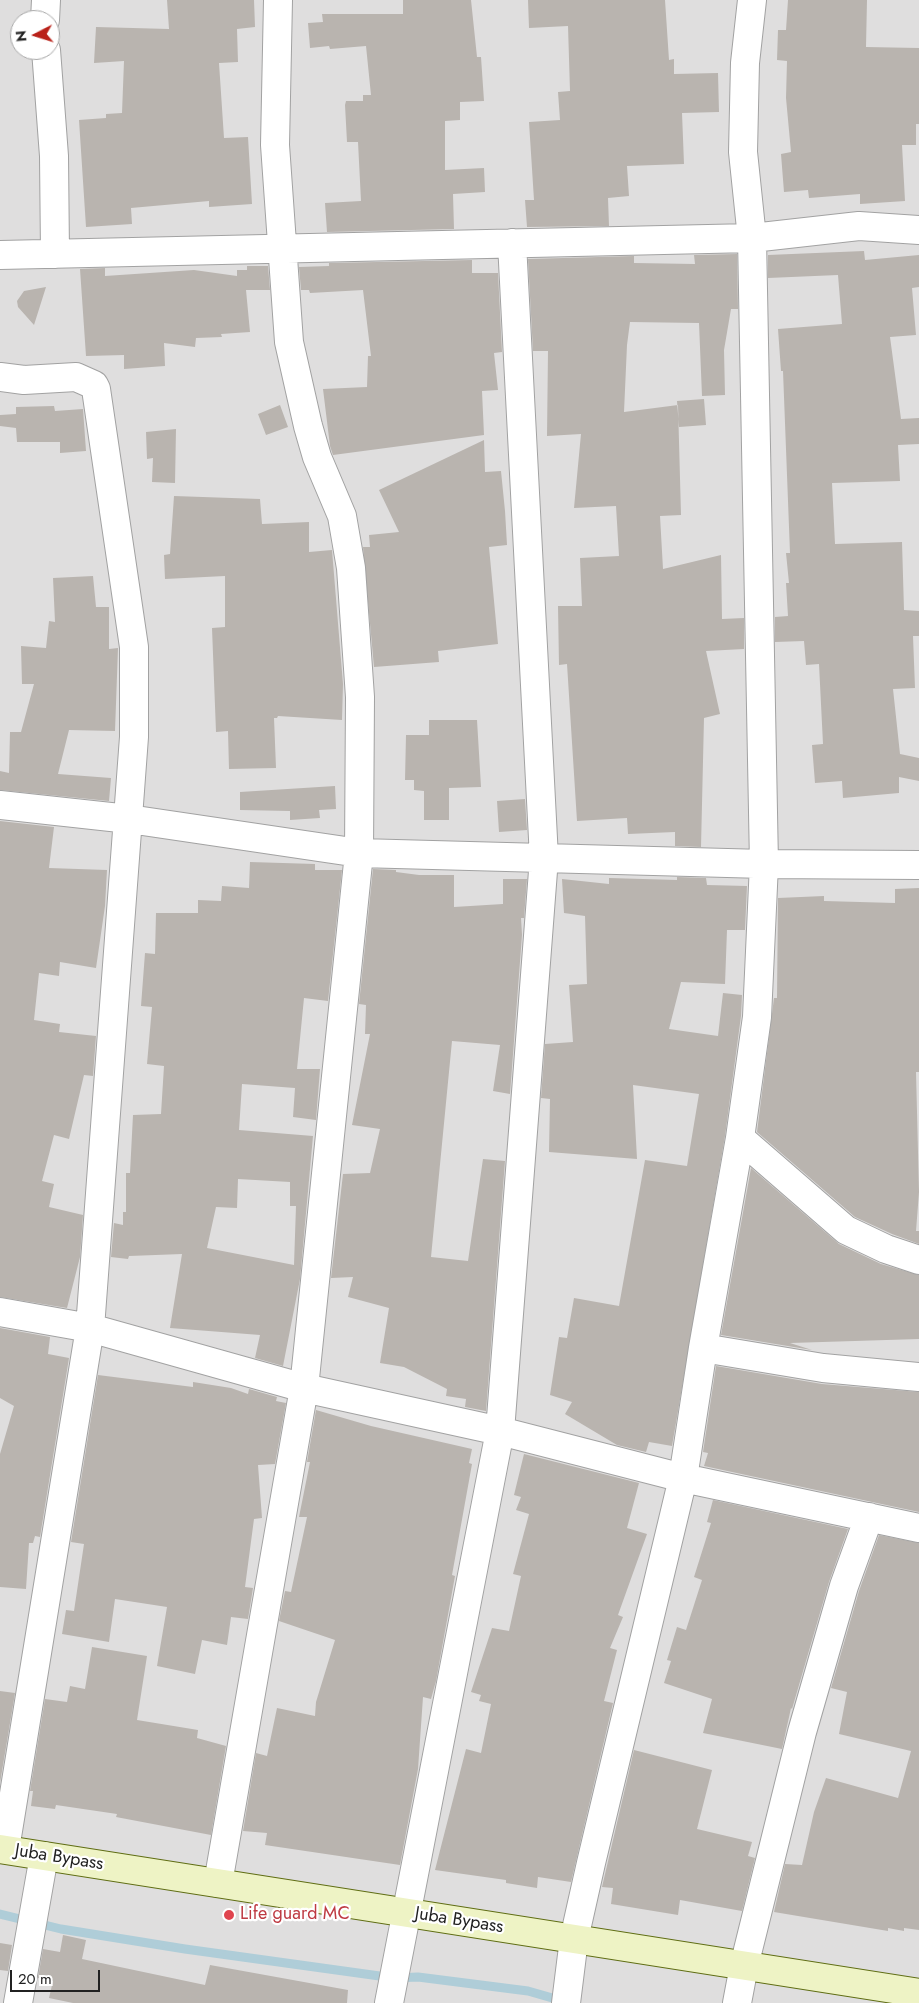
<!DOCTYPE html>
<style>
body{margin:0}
#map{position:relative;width:919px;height:2003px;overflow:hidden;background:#f0eee9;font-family:Jost,sans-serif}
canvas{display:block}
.north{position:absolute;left:10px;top:10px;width:50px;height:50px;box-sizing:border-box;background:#fff;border:1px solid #a6a6a6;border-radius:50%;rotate:265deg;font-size:14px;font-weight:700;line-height:20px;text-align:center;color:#212121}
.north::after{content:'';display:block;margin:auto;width:18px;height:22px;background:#b92119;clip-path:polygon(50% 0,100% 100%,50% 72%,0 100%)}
.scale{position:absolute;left:10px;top:1970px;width:90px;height:22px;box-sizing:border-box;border:2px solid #212121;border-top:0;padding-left:6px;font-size:15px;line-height:18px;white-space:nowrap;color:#212121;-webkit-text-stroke:4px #fff;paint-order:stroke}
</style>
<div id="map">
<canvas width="919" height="2003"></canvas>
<div class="north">N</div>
<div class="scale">20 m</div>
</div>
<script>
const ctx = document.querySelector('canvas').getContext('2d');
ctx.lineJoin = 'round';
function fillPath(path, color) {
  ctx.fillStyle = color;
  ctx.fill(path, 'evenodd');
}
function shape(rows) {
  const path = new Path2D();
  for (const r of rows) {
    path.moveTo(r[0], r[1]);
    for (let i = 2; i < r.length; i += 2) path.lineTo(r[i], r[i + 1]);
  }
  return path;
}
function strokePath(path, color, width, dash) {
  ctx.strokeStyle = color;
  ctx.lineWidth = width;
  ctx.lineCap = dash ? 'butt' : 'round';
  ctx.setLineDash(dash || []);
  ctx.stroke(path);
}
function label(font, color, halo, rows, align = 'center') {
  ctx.font = font + ' Jost,sans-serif';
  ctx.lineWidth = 4.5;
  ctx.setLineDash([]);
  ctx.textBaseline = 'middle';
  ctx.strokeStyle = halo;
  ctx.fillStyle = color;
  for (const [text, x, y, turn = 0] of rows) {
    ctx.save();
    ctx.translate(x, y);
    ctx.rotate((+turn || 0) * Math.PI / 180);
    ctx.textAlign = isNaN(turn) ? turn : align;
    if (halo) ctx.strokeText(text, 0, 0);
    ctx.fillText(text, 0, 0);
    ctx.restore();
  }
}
const residential = shape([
 [0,0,919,0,919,2003,0,2003],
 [20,20,50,20,50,50,20,50]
]);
const stream = shape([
 [0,1914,61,1929,185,1949,394,1978,418,1977,528,1991,563,2001]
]);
const building = shape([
 [167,0,254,0,255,27,237,29,238,62,219,63,224,138,248,137,252,204,209,207,209,201,131,208,132,224,86,227,79,120,106,118,106,114,122,113,124,61,94,63,96,27,169,29],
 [403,0,471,0,477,57,481,57,484,101,460,102,460,120,445,121,445,170,484,168,485,192,453,194,454,229,327,232,325,203,361,201,358,142,347,142,345,105,346,101,363,101,363,95,371,95,366,46,330,49,329,46,310,48,308,23,323,22,322,14,403,14],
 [528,0,665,0,669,60,674,59,674,74,718,73,719,112,682,113,684,164,627,166,629,196,608,198,609,226,527,227,525,200,534,200,529,122,560,120,558,92,570,91,568,26,529,28],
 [788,0,867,0,866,47,919,48,919,124,916,124,916,145,902,145,905,201,860,204,860,194,809,198,808,190,784,192,781,154,791,152,786,98,787,61,777,60,778,30,786,30],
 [864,251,865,260,919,255,919,287,912,288,916,335,890,337,901,419,919,418,919,444,898,445,900,481,832,483,835,544,902,542,904,610,919,611,919,636,913,636,915,688,893,689,900,754,919,758,919,781,899,777,899,793,843,798,842,781,815,783,812,745,823,744,819,664,806,665,804,641,775,642,775,617,788,616,786,583,789,583,786,553,790,553,783,371,781,371,778,329,842,324,838,275,768,278,768,255],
 [737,254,738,309,731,309,724,350,725,395,702,396,699,323,630,322,627,345,624,412,678,405,681,515,660,516,663,569,721,555,722,619,744,618,744,649,706,651,720,714,704,718,701,847,675,846,675,832,628,834,627,818,577,821,567,664,559,665,558,606,582,606,580,558,619,556,616,506,574,508,581,434,547,436,548,351,533,351,528,259,634,256,634,263,695,264,694,255],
 [472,260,472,273,498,273,502,352,494,353,498,390,482,391,484,435,333,455,330,446,323,389,367,387,368,356,371,356,363,290,310,293,309,290,301,290,299,267,329,266,329,263],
 [247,266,268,266,270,290,246,290,250,332,221,334,222,337,196,338,195,347,164,343,165,366,124,369,124,355,86,356,80,269,105,268,105,276,194,270,237,276,237,270,247,270],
 [46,287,34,325,18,307,17,301,24,291],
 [704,399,706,425,679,427,677,401],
 [280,405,288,427,266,435,258,414],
 [54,406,55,411,83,409,86,451,60,453,60,442,17,442,16,428,0,426,0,415,16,414,16,407],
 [176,429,175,483,152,482,153,458,147,459,146,432],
 [484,440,485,472,501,471,505,511,507,545,489,547,498,644,438,651,439,662,374,667,363,547,370,547,369,535,399,532,379,490],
 [174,496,260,499,262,524,309,522,309,552,332,550,343,684,342,720,278,716,277,718,274,718,276,768,229,769,228,731,216,732,212,628,225,627,225,576,165,579,164,555,170,554],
 [93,576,96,607,109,607,109,649,118,648,115,731,69,730,58,774,111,778,109,801,0,790,0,771,9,773,10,732,21,732,34,684,22,684,21,646,46,648,49,621,55,622,53,578],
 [429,720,477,720,481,787,449,788,449,820,424,820,424,791,414,790,414,780,405,780,406,735,429,735],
 [335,786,336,809,319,810,320,818,290,820,290,811,240,810,240,792],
 [525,799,527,830,499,832,497,801],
 [0,821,54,827,49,868,107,870,105,906,96,968,60,962,59,976,39,973,34,1020,60,1024,59,1032,96,1036,93,1076,84,1075,69,1139,54,1135,42,1181,54,1184,49,1207,83,1215,80,1257,67,1308,0,1297],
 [250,862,315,864,315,870,342,870,328,1001,304,998,297,1069,320,1069,316,1120,293,1117,295,1088,242,1084,239,1130,313,1136,300,1279,283,1366,255,1358,260,1335,170,1328,182,1254,129,1256,128,1259,111,1257,114,1223,123,1225,123,1212,126,1212,126,1173,130,1173,133,1115,161,1114,164,1066,147,1064,152,1007,141,1006,145,953,155,954,156,913,198,913,198,900,221,901,222,886,249,888],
 [238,1179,290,1182,290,1206,296,1206,294,1265,207,1248,216,1207,237,1208],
 [373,869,396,870,396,872,419,875,454,875,454,907,503,904,503,879,527,879,524,918,521,918,522,935,510,1094,493,1091,500,1045,452,1041,431,1257,468,1261,483,1159,505,1161,486,1411,465,1407,466,1399,446,1396,447,1389,404,1367,380,1363,389,1308,348,1297,353,1277,331,1278,343,1174,370,1173,380,1129,352,1125,370,1034,365,1034,366,1005,359,1004],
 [677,877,706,878,707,885,747,886,745,930,727,930,725,984,681,982,669,1029,718,1036,723,993,742,995,741,1016,725,1136,672,1446,649,1442,646,1452,617,1445,565,1414,572,1402,550,1395,559,1337,567,1338,574,1298,619,1306,645,1160,687,1166,699,1094,633,1085,637,1159,549,1152,550,1099,541,1098,545,1044,573,1042,569,985,587,984,585,916,564,913,562,879,609,884,609,878,677,880],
 [919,888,919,1072,916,1072,919,1192,916,1231,919,1231,919,1244,892,1234,855,1217,757,1132,774,998,777,998,778,898,824,896,824,901,895,903,895,889],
 [751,1168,839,1244,881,1264,919,1275,919,1339,790,1343,812,1350,721,1335],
 [0,1328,50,1337,48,1354,69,1358,40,1537,35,1536,33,1543,29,1543,26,1589,0,1587,0,1454,14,1406,0,1398],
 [716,1366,822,1384,919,1392,919,1512,704,1466,708,1453,703,1452],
 [98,1375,193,1387,193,1382,231,1388,248,1394,249,1389,277,1397,276,1401,286,1403,275,1464,258,1465,262,1518,254,1519,245,1587,253,1588,248,1619,231,1617,227,1645,202,1640,195,1674,157,1666,167,1607,115,1599,109,1642,62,1634,66,1610,74,1611,84,1544,71,1542],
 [316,1410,371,1426,472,1449,469,1463,472,1464,452,1575,455,1576,436,1681,431,1699,423,1697,418,1769,400,1865,265,1845,267,1833,243,1831,256,1753,267,1756,277,1708,315,1716,316,1702,335,1640,279,1621,285,1591,291,1592,307,1517,299,1517,310,1462,307,1462],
 [524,1454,639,1483,627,1528,647,1534,618,1615,623,1617,610,1648,617,1650,604,1701,613,1703,571,1882,538,1877,537,1888,506,1883,506,1880,435,1870,466,1749,481,1753,491,1704,479,1701,481,1695,471,1692,492,1628,509,1631,521,1576,513,1574,529,1514,516,1510,521,1497,514,1495],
 [713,1500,848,1529,829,1582,792,1709,791,1708,782,1749,703,1733,712,1699,664,1683,671,1661,667,1660,677,1627,686,1630,702,1580,694,1577,711,1523,707,1522],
 [879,1535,919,1543,919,1930,904,1928,904,1931,888,1928,888,1931,774,1912,785,1864,802,1865,814,1812,826,1778,898,1798,911,1751,839,1734,847,1692,831,1688,859,1591],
 [92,1647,147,1656,137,1720,198,1730,197,1738,226,1746,211,1835,116,1817,117,1814,56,1805,55,1809,31,1806,33,1791,30,1791,45,1699,67,1702,70,1686,85,1689],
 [0,1691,15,1693,0,1783],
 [634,1750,712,1770,697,1829,752,1842,748,1856,755,1858,742,1911,680,1900,678,1915,611,1904,613,1888,602,1887],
 [63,1935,86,1940,82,1959,205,1985,210,1965,348,1990,347,2003,73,2003,49,1998,53,1981,38,1978,43,1949,60,1952],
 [0,1943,12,1945,8,1971,0,1970]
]);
const street = shape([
 [45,20,46,0],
 [46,50,54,156,55,254],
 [0,255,752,238,859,226,919,230],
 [0,377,24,380,76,377,94,385,96,389,134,647,134,737,90,1328,5,1849],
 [0,805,129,819,359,853,764,864,919,865],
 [740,1138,846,1230,886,1249,919,1260],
 [0,1312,90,1328,304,1388,500,1431,683,1478,919,1528],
 [703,1348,823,1368,919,1377],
 [218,1883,304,1388,359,853,360,697,351,568,342,516,317,457,308,426,289,342,275,145,278,0],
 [18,2003,44,1856],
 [389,2003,500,1431,544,858,512,243],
 [566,2003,574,1939,591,1863,683,1478,703,1348,740,1138,757,1017,764,864,752,238,743,152,745,63,752,0],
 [737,2003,744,1966,802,1732,844,1586,869,1517]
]);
const secondary = shape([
 [0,1849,919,1993]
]);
const markers = [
 [229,1915,6,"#e0444e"]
];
const streetNames = [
 ["Juba Bypass",59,1858,9],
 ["Juba Bypass",459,1921,9]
];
const healthNames = [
 ["Life guard MC",240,1915]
];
fillPath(residential, '#dfdede');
strokePath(stream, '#afcdd8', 9);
fillPath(building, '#b9b4af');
strokePath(street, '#a2a2a2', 30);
strokePath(secondary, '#5f6d13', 30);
strokePath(street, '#fff', 28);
strokePath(secondary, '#eef3c5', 28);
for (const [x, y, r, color] of markers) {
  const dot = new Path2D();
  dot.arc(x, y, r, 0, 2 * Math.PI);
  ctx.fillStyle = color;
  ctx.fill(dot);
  strokePath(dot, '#fff', 2);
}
label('18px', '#212121', '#fff', streetNames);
label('18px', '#be3a42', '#fff', healthNames, 'left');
</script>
